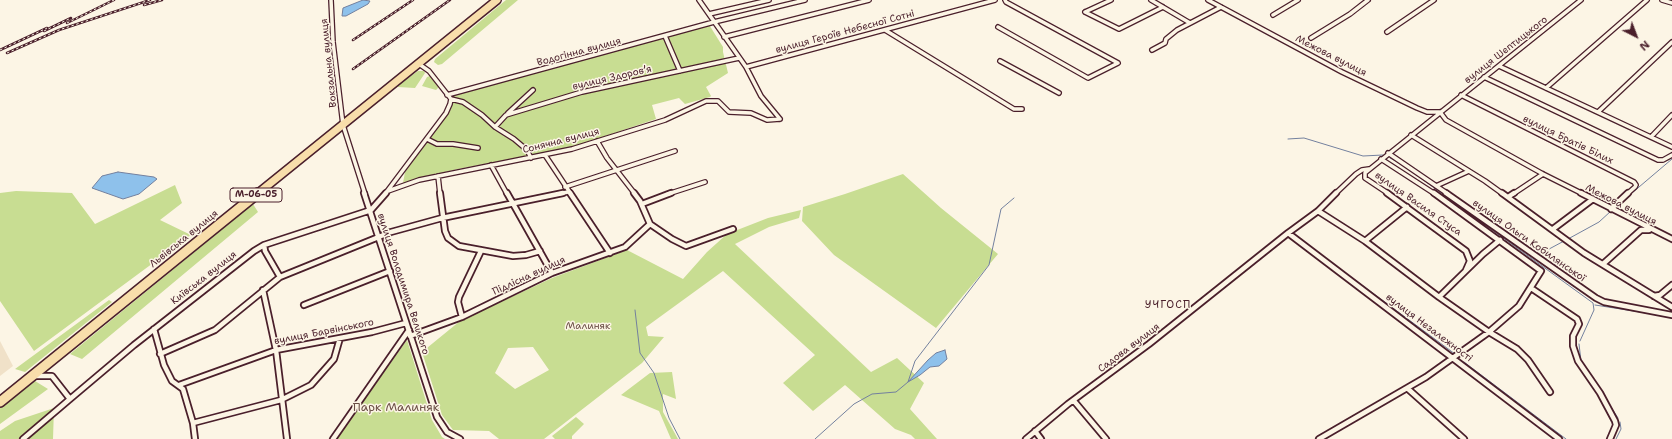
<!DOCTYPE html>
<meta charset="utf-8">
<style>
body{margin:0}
#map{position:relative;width:1672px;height:439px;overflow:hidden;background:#fcf5e5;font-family:"Shantell Sans",sans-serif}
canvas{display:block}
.north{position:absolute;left:1616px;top:16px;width:40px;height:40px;-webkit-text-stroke:3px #fcf5e5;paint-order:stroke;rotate:138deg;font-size:11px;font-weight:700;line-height:16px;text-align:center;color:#4a1f2b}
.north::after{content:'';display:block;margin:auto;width:14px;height:18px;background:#4a1f2b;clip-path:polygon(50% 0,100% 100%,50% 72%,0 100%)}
</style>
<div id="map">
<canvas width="1672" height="439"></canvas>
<div class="north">N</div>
</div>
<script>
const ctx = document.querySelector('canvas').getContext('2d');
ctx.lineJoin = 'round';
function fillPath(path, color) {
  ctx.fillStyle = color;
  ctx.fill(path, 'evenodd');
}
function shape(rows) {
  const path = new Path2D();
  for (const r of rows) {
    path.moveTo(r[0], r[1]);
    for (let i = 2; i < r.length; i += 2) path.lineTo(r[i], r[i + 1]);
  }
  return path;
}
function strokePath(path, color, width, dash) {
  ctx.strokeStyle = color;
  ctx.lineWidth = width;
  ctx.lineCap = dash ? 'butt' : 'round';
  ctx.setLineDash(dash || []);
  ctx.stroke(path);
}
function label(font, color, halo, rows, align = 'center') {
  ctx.font = font + ' "Shantell Sans",sans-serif';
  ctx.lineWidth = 3;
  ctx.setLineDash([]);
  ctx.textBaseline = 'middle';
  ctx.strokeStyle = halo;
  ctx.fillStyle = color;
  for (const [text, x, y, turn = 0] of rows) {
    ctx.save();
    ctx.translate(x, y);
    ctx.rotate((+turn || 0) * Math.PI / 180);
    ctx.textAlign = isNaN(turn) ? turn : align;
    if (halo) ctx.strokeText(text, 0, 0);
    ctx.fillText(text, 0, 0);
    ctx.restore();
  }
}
const built = shape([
 [0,341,13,366,0,376]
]);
const green = shape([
 [506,0,518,0,442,64,438,65,434,62,435,59],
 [708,23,723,47,723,52,728,73,706,87,711,96,710,97,685,104,679,98,652,105,656,119,570,148,458,169,424,177,403,183,405,172,451,109,452,96],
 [418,71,424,71,425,73,415,88,398,87,398,85],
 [430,76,439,87,436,90,422,86,427,77],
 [903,174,941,208,998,254,936,328,834,255,802,221,803,207,845,194],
 [175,185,182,203,160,220,191,235,34,351,0,301,0,193,16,191,72,193,95,224],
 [253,204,258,212,82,359,70,354],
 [801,210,799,218,769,227,735,244,871,372,897,358,924,383,910,409,937,439,915,439,911,435,895,429,845,385,813,411,783,383,815,355,723,271,646,327,648,336,664,337,642,363,544,439,499,439,489,431,453,430,442,415,422,352,460,321,552,278,627,250,683,279,707,252,727,234,768,218],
 [533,347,549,370,515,389,495,373,508,348],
 [109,300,112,302,25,372,15,369],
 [407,340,432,420,442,437,445,439,336,439],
 [672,372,676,399,663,394,663,412,678,439,671,439,659,411,621,395,650,373],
 [35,381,48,389,0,424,0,408],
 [54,408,53,439,0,439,0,431,15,421],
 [576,417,584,424,572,436,572,439,555,439,552,436]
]);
const water = shape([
 [363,0,370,1,368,4,346,16,342,16,343,8,363,0],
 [118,172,154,177,157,179,139,194,123,199,92,188,102,176,118,172],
 [945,350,947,359,939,366,930,367,920,375,908,382,928,360,936,353,945,350]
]);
const stream = shape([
 [1288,139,1304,138,1363,156,1383,155],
 [1390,158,1400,163],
 [1411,171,1593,303,1594,310,1580,341],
 [1619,204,1672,159],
 [1568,239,1599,222,1611,211],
 [1538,255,1564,241],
 [1351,277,1455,354],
 [1595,305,1672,317],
 [635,310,640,353,654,373,669,418,680,439],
 [1579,344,1581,361,1618,418],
 [1464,362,1566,439],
 [815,439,854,404,872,394,896,392,908,382,915,361,989,265,1001,209,1014,198],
 [1616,439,1621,429,1620,422]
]);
const streetFar1 = shape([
 [331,0,333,42,343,125,365,194],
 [699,0,746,67,761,96,780,119],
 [1151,0,1190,23],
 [1208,0,1342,72,1417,108,1427,112,1439,112],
 [1662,0,1672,3],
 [1085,12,1119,29,1163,7],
 [1085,12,1111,0],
 [709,14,769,0],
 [1273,15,1298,0],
 [998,27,1088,78,1118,63,1006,2,1005,0],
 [885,30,1014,109,1022,109],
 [1387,32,1434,0],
 [665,36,680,71],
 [724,37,869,0],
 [1311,38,1350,14,1368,0],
 [1152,50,1165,43,1166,39,1177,30,1221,7],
 [1000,61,1059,93],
 [1499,66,1672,147],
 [746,67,995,0],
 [1484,77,1658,160,1663,160,1672,155],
 [1546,88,1647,0],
 [447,95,714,22,805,0],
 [1461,95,1634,182,1636,185,1635,187,1627,194],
 [451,99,463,102,482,115,495,127,514,139,527,150,531,158],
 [1440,112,1446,120,1543,174,1583,194],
 [1598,112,1672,42],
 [508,113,533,90],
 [495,127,506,115,582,92,739,58],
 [1411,135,1485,181,1503,194],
 [1651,137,1672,115],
 [427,139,437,144,453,144,478,148],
 [597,141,607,158,635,194],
 [1388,153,1448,194],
 [545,155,571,194],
 [1381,159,1435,194],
 [491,165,507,194],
 [438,176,440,194],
 [1436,186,1469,171],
 [565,187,675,151],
 [388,191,419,180,572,149,665,120,706,101,718,101,729,112,751,113,767,120,780,119],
 [385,194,446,113,450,104,451,99,429,71,419,64],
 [558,194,568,192],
 [668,194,705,182],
 [1335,194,1356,174,1362,170,1369,169],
 [1389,194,1365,178,1365,173,1581,0],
 [1513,194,1543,174]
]);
const street = shape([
 [364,193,437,417,447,432,460,439],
 [440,193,445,231,448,238,459,246,513,256,526,255,540,251],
 [507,193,552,273],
 [570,193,610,253],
 [634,193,640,201,650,224,672,239,686,246,733,229],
 [1387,193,1466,251,1470,261,1466,270],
 [1446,193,1596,298,1604,302,1672,315],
 [1502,193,1584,253,1672,307],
 [1581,193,1672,239],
 [1508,197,1514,193],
 [642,204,671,193],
 [1611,209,1628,193],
 [1318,211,1365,241,1439,297,1489,332,1517,349,1528,360,1550,392],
 [1553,229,1593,199],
 [1288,233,1559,439],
 [1365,241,1407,207],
 [264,245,265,251,280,277],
 [1603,264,1641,230,1649,230],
 [1531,288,1577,319,1579,324,1573,336,1573,346,1578,361,1600,393,1615,421,1616,425,1610,439],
 [263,290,276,350,287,439],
 [1654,296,1660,295,1672,285],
 [1439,297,1483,254,1500,240],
 [304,305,390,271],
 [462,317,458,302,459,297,481,251],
 [154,329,164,365,172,381,183,389,193,423,195,439],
 [410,336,462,317,552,273,625,247,650,224],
 [160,354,215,330,280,277,391,232,442,218,563,193],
 [35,376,52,376,70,399,134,345,254,251,264,245,371,210,386,193],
 [179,385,276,350,372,332,406,323],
 [1407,388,1464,439],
 [1074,401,1106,439],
 [193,423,281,400,311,385,334,359,340,338],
 [1035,431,1041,439],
 [23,439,70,399],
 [333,439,409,330],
 [1026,439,1068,404,1149,344,1288,233,1318,211,1336,193],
 [1319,439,1426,377,1489,332,1519,306,1541,271,1434,193]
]);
const highwayFar1 = shape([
 [257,194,497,0]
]);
const highway = shape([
 [0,402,258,193]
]);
const rail = shape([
 [144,5,162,0],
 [67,23,114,0],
 [44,31,71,18],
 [353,40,413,0],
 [0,50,47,28],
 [7,53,59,30,150,0],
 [353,69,450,0]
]);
const shields = [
 [256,195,52]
];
const shieldNames = [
 ["М-06-05",256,195]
];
const streetNames = [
 ["вулиця Героїв Небесної Сотні",845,32,-15],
 ["вулиця Шептицького",1506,50,-38],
 ["Водогінна вулиця",579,52,-15],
 ["Межова вулиця",1331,56,27],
 ["Вокзальна вулиця",329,63,-96],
 ["вулиця Здоровʼя",612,78,-13],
 ["вулиця Братів Білих",1568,140,26],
 ["Сонячна вулиця",561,141,-14],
 ["вулиця Василя Стуса",1418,204,35],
 ["Межова вулиця",1621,205,27],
 ["Львівська вулиця",184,239,-39],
 ["вулиця Ольги Кобилянської",1529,241,35],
 ["Підлісна вулиця",529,276,-25],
 ["Київська вулиця",204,278,-38],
 ["вулиця Володимира Великого",403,284,72],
 ["вулиця Незалежності",1429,328,37],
 ["вулиця Барвінського",324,332,-11],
 ["Садова вулиця",1129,348,-37]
];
const parkNames = [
 ["Малиняк",588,326]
];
const neighbourhoodNames = [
 ["УЧГОСП",1168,305]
];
const nearParknames = [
 ["Парк Малиняк",396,408]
];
fillPath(built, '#f0e1c8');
fillPath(green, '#c8dd92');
fillPath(water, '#8ec1eb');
strokePath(water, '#73809e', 1);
strokePath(stream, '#73809e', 1);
strokePath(streetFar1, '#4a1f2b', 6);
strokePath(street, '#4a1f2b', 8);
strokePath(highwayFar1, '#4a1f2b', 10);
strokePath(highway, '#4a1f2b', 12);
strokePath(streetFar1, '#fcf5e5', 3.5);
strokePath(street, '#fcf5e5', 4.5);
strokePath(highwayFar1, '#f8deab', 7);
strokePath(highway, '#f8deab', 9);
strokePath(rail, '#4a1f2b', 2.5);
strokePath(rail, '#fcf5e5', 1, [2.5]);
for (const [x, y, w] of shields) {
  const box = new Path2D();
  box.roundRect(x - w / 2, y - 7, w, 14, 3);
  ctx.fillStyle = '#fcf5e5';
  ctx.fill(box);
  strokePath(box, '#4a1f2b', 1);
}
label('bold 9px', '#4a1f2b', null, shieldNames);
label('10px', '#4a1f2b', '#fcf5e5', streetNames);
label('10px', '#6a4e45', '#fcf5e5', parkNames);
ctx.letterSpacing = '1px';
label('11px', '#4a1f2b', '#fcf5e5', neighbourhoodNames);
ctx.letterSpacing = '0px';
label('12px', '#6a4e45', '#fcf5e5', nearParknames);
</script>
